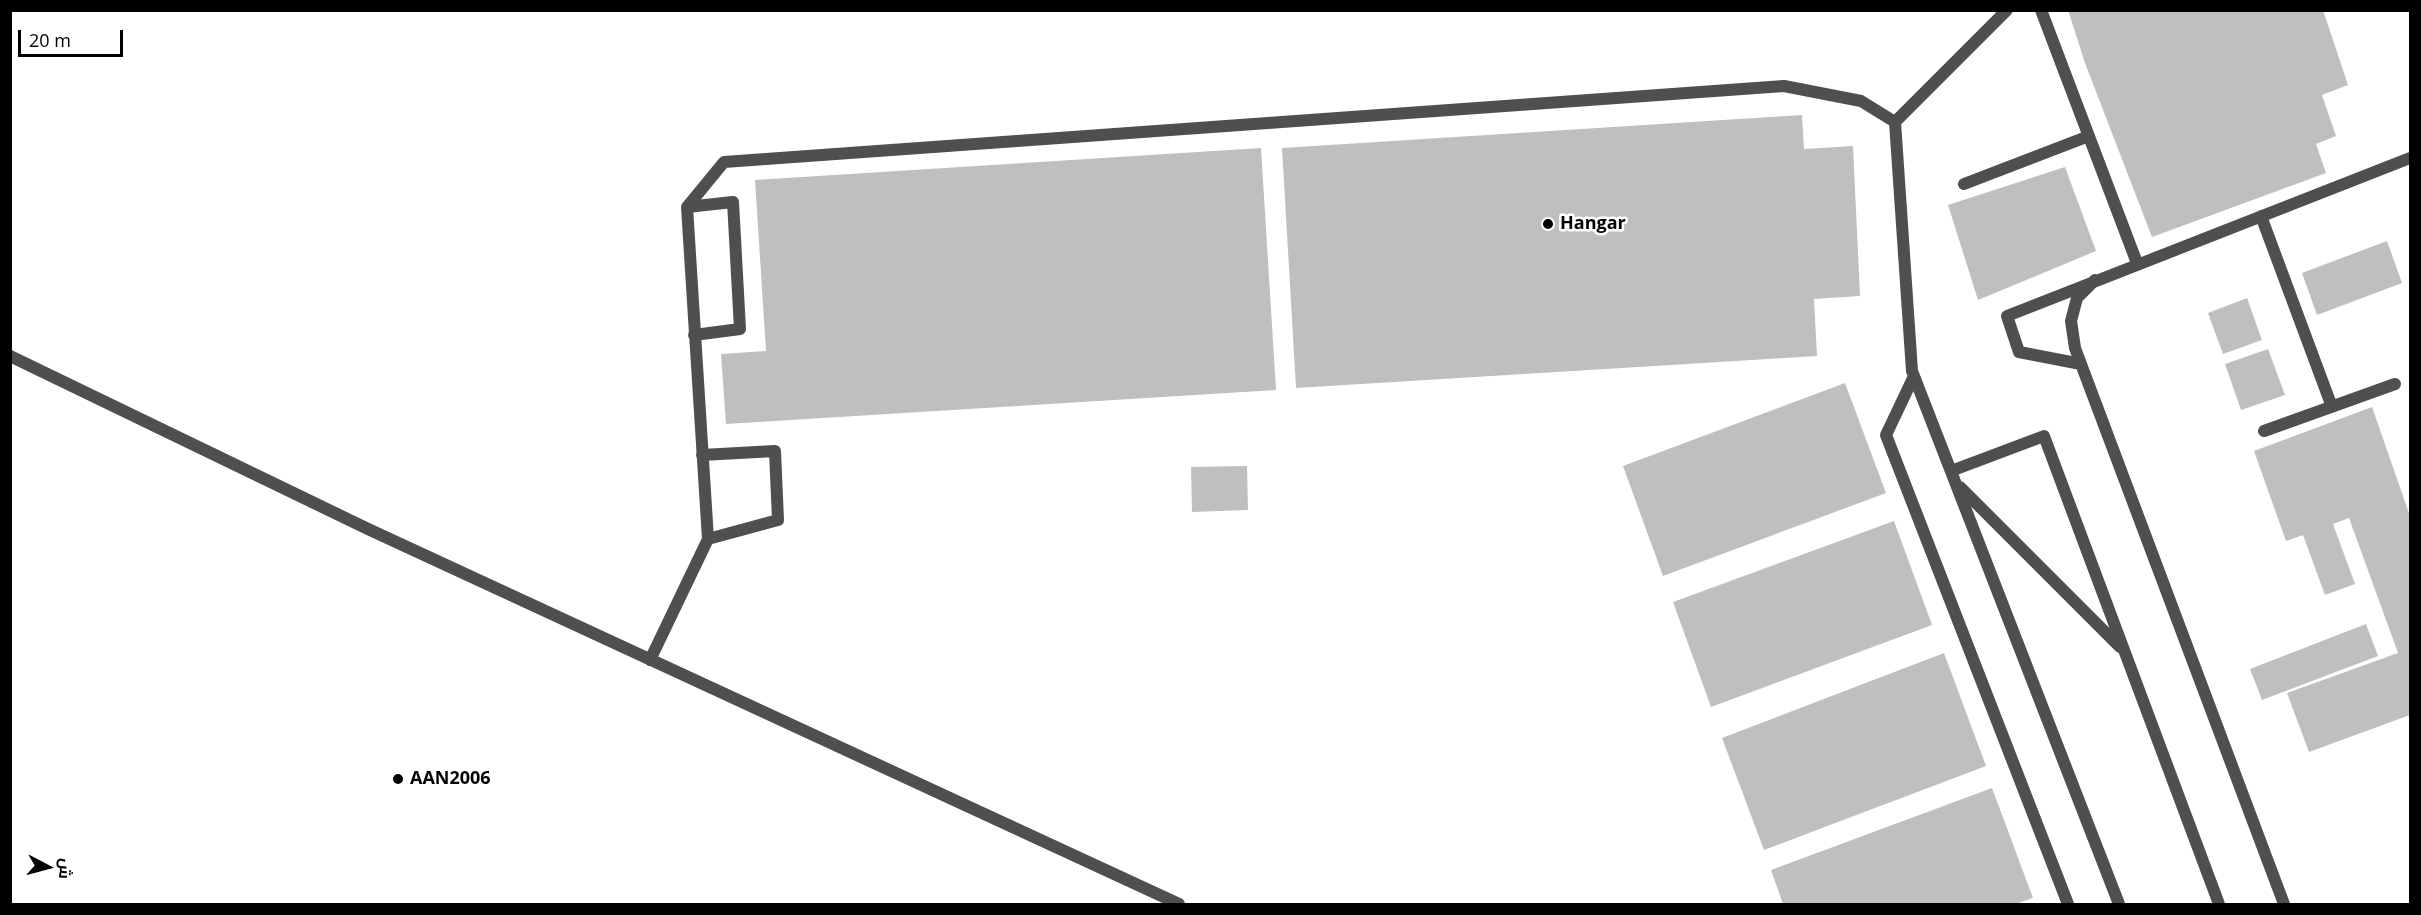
<!DOCTYPE html>
<meta charset="utf-8">
<style>
body{margin:0}
#map{position:relative;width:2421px;height:915px;overflow:hidden;background:#fff;font-family:"Open Sans",Cairo,sans-serif}
canvas{display:block}
.frame{position:absolute;inset:0;border:12px solid #000;pointer-events:none}
.north{position:absolute;left:18px;top:837px;width:60px;height:60px;-webkit-text-stroke:4px #fff;paint-order:stroke;rotate:96deg;font-size:16px;font-weight:700;line-height:24px;text-align:center;color:#000}
.north::after{content:'';display:block;margin:auto;width:21px;height:27px;background:#000;clip-path:polygon(50% 0,100% 100%,50% 72%,0 100%)}
.scale{position:absolute;left:18px;top:30px;width:105px;height:27px;box-sizing:border-box;border:3px solid #000;border-top:0;padding-left:8px;font-size:18px;line-height:21px;white-space:nowrap;color:#000;-webkit-text-stroke:4px #fff;paint-order:stroke}
</style>
<div id="map">
<canvas width="2421" height="915"></canvas>
<div class="frame"></div>
<div class="north">ش</div>
<div class="scale">20 m</div>
</div>
<script>
const ctx = document.querySelector('canvas').getContext('2d');
ctx.lineJoin = 'round';
function fillPath(path, color) {
  ctx.fillStyle = color;
  ctx.fill(path, 'evenodd');
}
function shape(rows) {
  const path = new Path2D();
  for (const r of rows) {
    path.moveTo(r[0], r[1]);
    for (let i = 2; i < r.length; i += 2) path.lineTo(r[i], r[i + 1]);
  }
  return path;
}
function strokePath(path, color, width, dash) {
  ctx.strokeStyle = color;
  ctx.lineWidth = width;
  ctx.lineCap = dash ? 'butt' : 'round';
  ctx.setLineDash(dash || []);
  ctx.stroke(path);
}
function label(font, color, halo, rows, align = 'center') {
  ctx.font = font + ' "Open Sans",sans-serif';
  ctx.lineWidth = 5;
  ctx.setLineDash([]);
  ctx.textBaseline = 'middle';
  ctx.strokeStyle = halo;
  ctx.fillStyle = color;
  for (const [text, x, y, turn = 0] of rows) {
    ctx.save();
    ctx.translate(x, y);
    ctx.rotate((+turn || 0) * Math.PI / 180);
    ctx.textAlign = isNaN(turn) ? turn : align;
    if (halo) ctx.strokeText(text, 0, 0);
    ctx.fillText(text, 0, 0);
    ctx.restore();
  }
}
const building = shape([
 [2068,10,2323,10,2348,85,2322,95,2336,136,2316,144,2326,173,2152,237,2085,63],
 [1802,115,1804,149,1853,146,1860,296,1814,299,1817,356,1296,388,1282,148],
 [1261,148,1276,390,726,424,721,354,766,351,755,180],
 [2065,167,2096,251,1978,300,1948,205],
 [2387,241,2402,283,2317,315,2302,273],
 [2247,298,2262,340,2223,354,2208,313],
 [2268,349,2285,395,2241,410,2225,364],
 [1845,383,1886,493,1663,576,1623,466],
 [2372,407,2410,516,2410,715,2309,752,2287,693,2398,653,2349,518,2333,524,2355,584,2325,595,2303,535,2286,541,2254,451],
 [1247,466,1248,510,1192,512,1191,467],
 [1894,521,1932,625,1711,707,1673,602],
 [2366,624,2378,656,2262,700,2250,669],
 [1944,653,1986,766,1764,850,1722,738],
 [1992,788,2033,898,2015,904,1783,904,1771,870]
]);
const service = shape([
 [2041,10,2137,263],
 [1895,122,1912,371,2119,904],
 [1964,184,2089,136],
 [687,207,733,202,740,329,694,335],
 [2261,216,2332,407],
 [2095,280,2077,298,2071,321,2075,348,2284,904],
 [10,356,368,529,1179,904],
 [2081,364,2019,352,2007,316,2410,158],
 [1914,376,1886,435,2068,904],
 [2264,431,2395,384],
 [702,455,775,451,778,520,708,539],
 [1951,471,2044,436,2219,904],
 [1960,487,2120,647],
 [650,660,708,539,687,207,724,162,1784,86,1861,101,1895,122,2007,10]
]);
const markers = [
 [1548,224,6,"#000"],
 [398,779,6,"#000"]
];
const poiNames = [
 ["Hangar",1560,224],
 ["AAN2006",410,779]
];
fillPath(building, '#bfbfbf');
strokePath(service, '#4f4f4f', 12);
for (const [x, y, r, color] of markers) {
  const dot = new Path2D();
  dot.arc(x, y, r, 0, 2 * Math.PI);
  ctx.fillStyle = color;
  ctx.fill(dot);
  strokePath(dot, '#fff', 2);
}
label('bold 18px', '#000', '#fff', poiNames, 'left');
</script>
